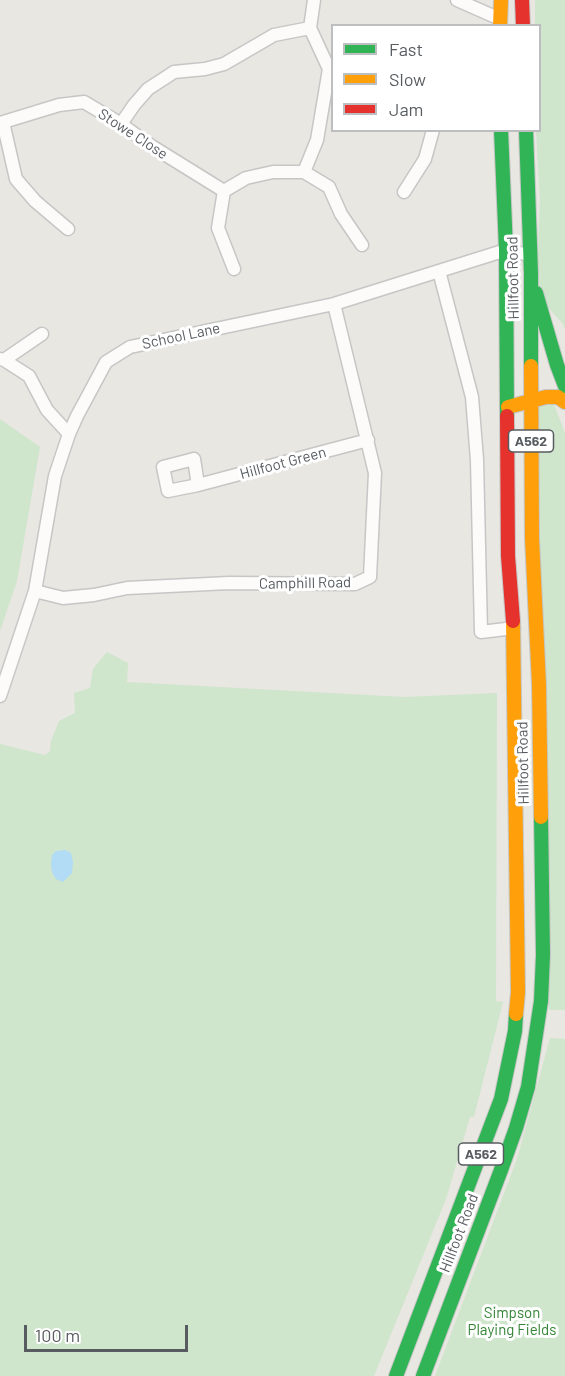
<!DOCTYPE html>
<style>
body{margin:0}
#map{position:relative;width:565px;height:1376px;overflow:hidden;background:#e8e7e1;font-family:Barlow,sans-serif}
canvas{display:block}
.legend{position:absolute;left:331px;top:24px;width:210px;height:108px;box-sizing:border-box;background:#fff;border:2px solid #bcbebf;margin:0;padding:8px 10px;list-style:none;font-size:18px;color:#585c60}
.legend li{display:flex;align-items:center;gap:12px;height:30px}
.legend b{width:30px;border:2px solid #bcbebf}
.scale{position:absolute;left:24px;top:1325px;width:164px;height:27px;box-sizing:border-box;border:3px solid #585c60;border-top:0;padding-left:8px;font-size:18px;line-height:21px;white-space:nowrap;color:#585c60;-webkit-text-stroke:4px #fff;paint-order:stroke}
</style>
<div id="map">
<canvas width="565" height="1376"></canvas>
<ul class="legend">
<li><b style="height:8px;background:#30b455"></b>Fast</li>
<li><b style="height:8px;background:#ff9f0a"></b>Slow</li>
<li><b style="height:8px;background:#e5322d"></b>Jam</li>
</ul>
<div class="scale">100 m</div>
</div>
<script>
const ctx = document.querySelector('canvas').getContext('2d');
ctx.lineJoin = 'round';
function fillPath(path, color) {
  ctx.fillStyle = color;
  ctx.fill(path, 'evenodd');
}
function shape(rows) {
  const path = new Path2D();
  for (const r of rows) {
    path.moveTo(r[0], r[1]);
    for (let i = 2; i < r.length; i += 2) path.lineTo(r[i], r[i + 1]);
  }
  return path;
}
function strokePath(path, color, width, dash) {
  ctx.strokeStyle = color;
  ctx.lineWidth = width;
  ctx.lineCap = dash ? 'butt' : 'round';
  ctx.setLineDash(dash || []);
  ctx.stroke(path);
}
function label(font, color, halo, rows, align = 'center') {
  ctx.font = font + ' Barlow,sans-serif';
  ctx.lineWidth = 6;
  ctx.setLineDash([]);
  ctx.textBaseline = 'middle';
  ctx.strokeStyle = halo;
  ctx.fillStyle = color;
  for (const [text, x, y, turn = 0] of rows) {
    ctx.save();
    ctx.translate(x, y);
    ctx.rotate((+turn || 0) * Math.PI / 180);
    ctx.textAlign = isNaN(turn) ? turn : align;
    if (halo) ctx.strokeText(text, 0, 0);
    ctx.fillText(text, 0, 0);
    ctx.restore();
  }
}
const green = shape([
 [535,0,565,0,565,330,563,324,536,294,540,200,536,131,540,130,540,26,535,26],
 [537,394,550,394,565,433,565,1010,549,1010],
 [0,419,40,447,17,581,0,631],
 [107,652,128,663,127,682,404,697,497,693,496,1001,503,1002,474,1117,470,1117,446,1199,374,1376,0,1376,0,744,45,755,50,751,51,741,59,721,75,713,74,693,90,688,93,669],
 [550,1038,565,1039,565,1376,435,1376,517,1159]
]);
const water = shape([
 [65,850,71,853,73,862,72,873,63,882,56,879,52,872,51,864,52,855,56,851]
]);
const street = shape([
 [457,0,500,19],
 [3,122,16,179,35,201,68,229],
 [0,123,59,105,84,102,121,124,153,147,224,191,246,178,273,172,304,172,329,187,341,214,362,245],
 [121,124,134,105,148,89,174,72,205,69,224,64,274,35,310,28],
 [304,172,317,140,329,69,310,28,314,0],
 [224,191,218,228,234,269],
 [404,192,425,159,433,130],
 [439,271,472,397,477,460,481,632,514,628],
 [0,359,4,360,29,376,47,410,69,434],
 [4,360,42,334],
 [198,485,194,459,163,467,168,491,198,485,368,440],
 [35,591,63,598,94,595,127,588,229,583,355,584,370,577,375,473,334,304],
 [0,696,35,591,55,476,69,434,77,416,106,362,130,347,334,304,506,250,529,255]
]);
const fast = shape([
 [501,130,506,250,507,416],
 [526,130,531,274,531,366],
 [536,293,557,365,565,386],
 [396,1376,501,1099,515,1031,516,1014],
 [423,1376,501,1170,516,1128,528,1087,541,1001,543,955,541,817]
]);
const slow = shape([
 [500,26,501,0],
 [531,366,532,538,539,685,541,817],
 [508,407,546,397,558,397,565,402],
 [513,621,518,992,516,1014]
]);
const jam = shape([
 [522,0,523,26],
 [507,416,508,556,513,621]
]);
const shields = [
 [531,441,45],
 [481,1154,45]
];
const shieldNames = [
 ["A562",531,441],
 ["A562",481,1154]
];
const streetNames = [
 ["Stowe Close",133,134,33],
 ["Hillfoot Road",513,278,-91],
 ["School Lane",181,336,-12],
 ["Hillfoot Green",283,463,-15],
 ["Camphill Road",305,583,-1],
 ["Hillfoot Road",523,763,-91],
 ["Hillfoot Road",459,1233,-69]
];
const parkNames = [
 ["Simpson",512,1313],
 ["Playing Fields",512,1330]
];
fillPath(green, '#cfe5cc');
fillPath(water, '#b2dbf6');
strokePath(street, '#c6c6c6', 15);
strokePath(fast, '#c5c6c5', 16);
strokePath(slow, '#c5c6c5', 16);
strokePath(jam, '#c5c6c5', 16);
strokePath(street, '#fcfbfa', 12);
strokePath(fast, '#30b455', 14);
strokePath(slow, '#ff9f0a', 14);
strokePath(jam, '#e5322d', 14);
for (const [x, y, w] of shields) {
  const box = new Path2D();
  box.roundRect(x - w / 2, y - 11, w, 22, 4.5);
  ctx.fillStyle = '#fff';
  ctx.fill(box);
  strokePath(box, '#585c60', 1.5);
}
label('bold 14px', '#585c60', null, shieldNames);
label('15px', '#585c60', '#fff', streetNames);
label('15px', '#338434', '#fff', parkNames);
</script>
